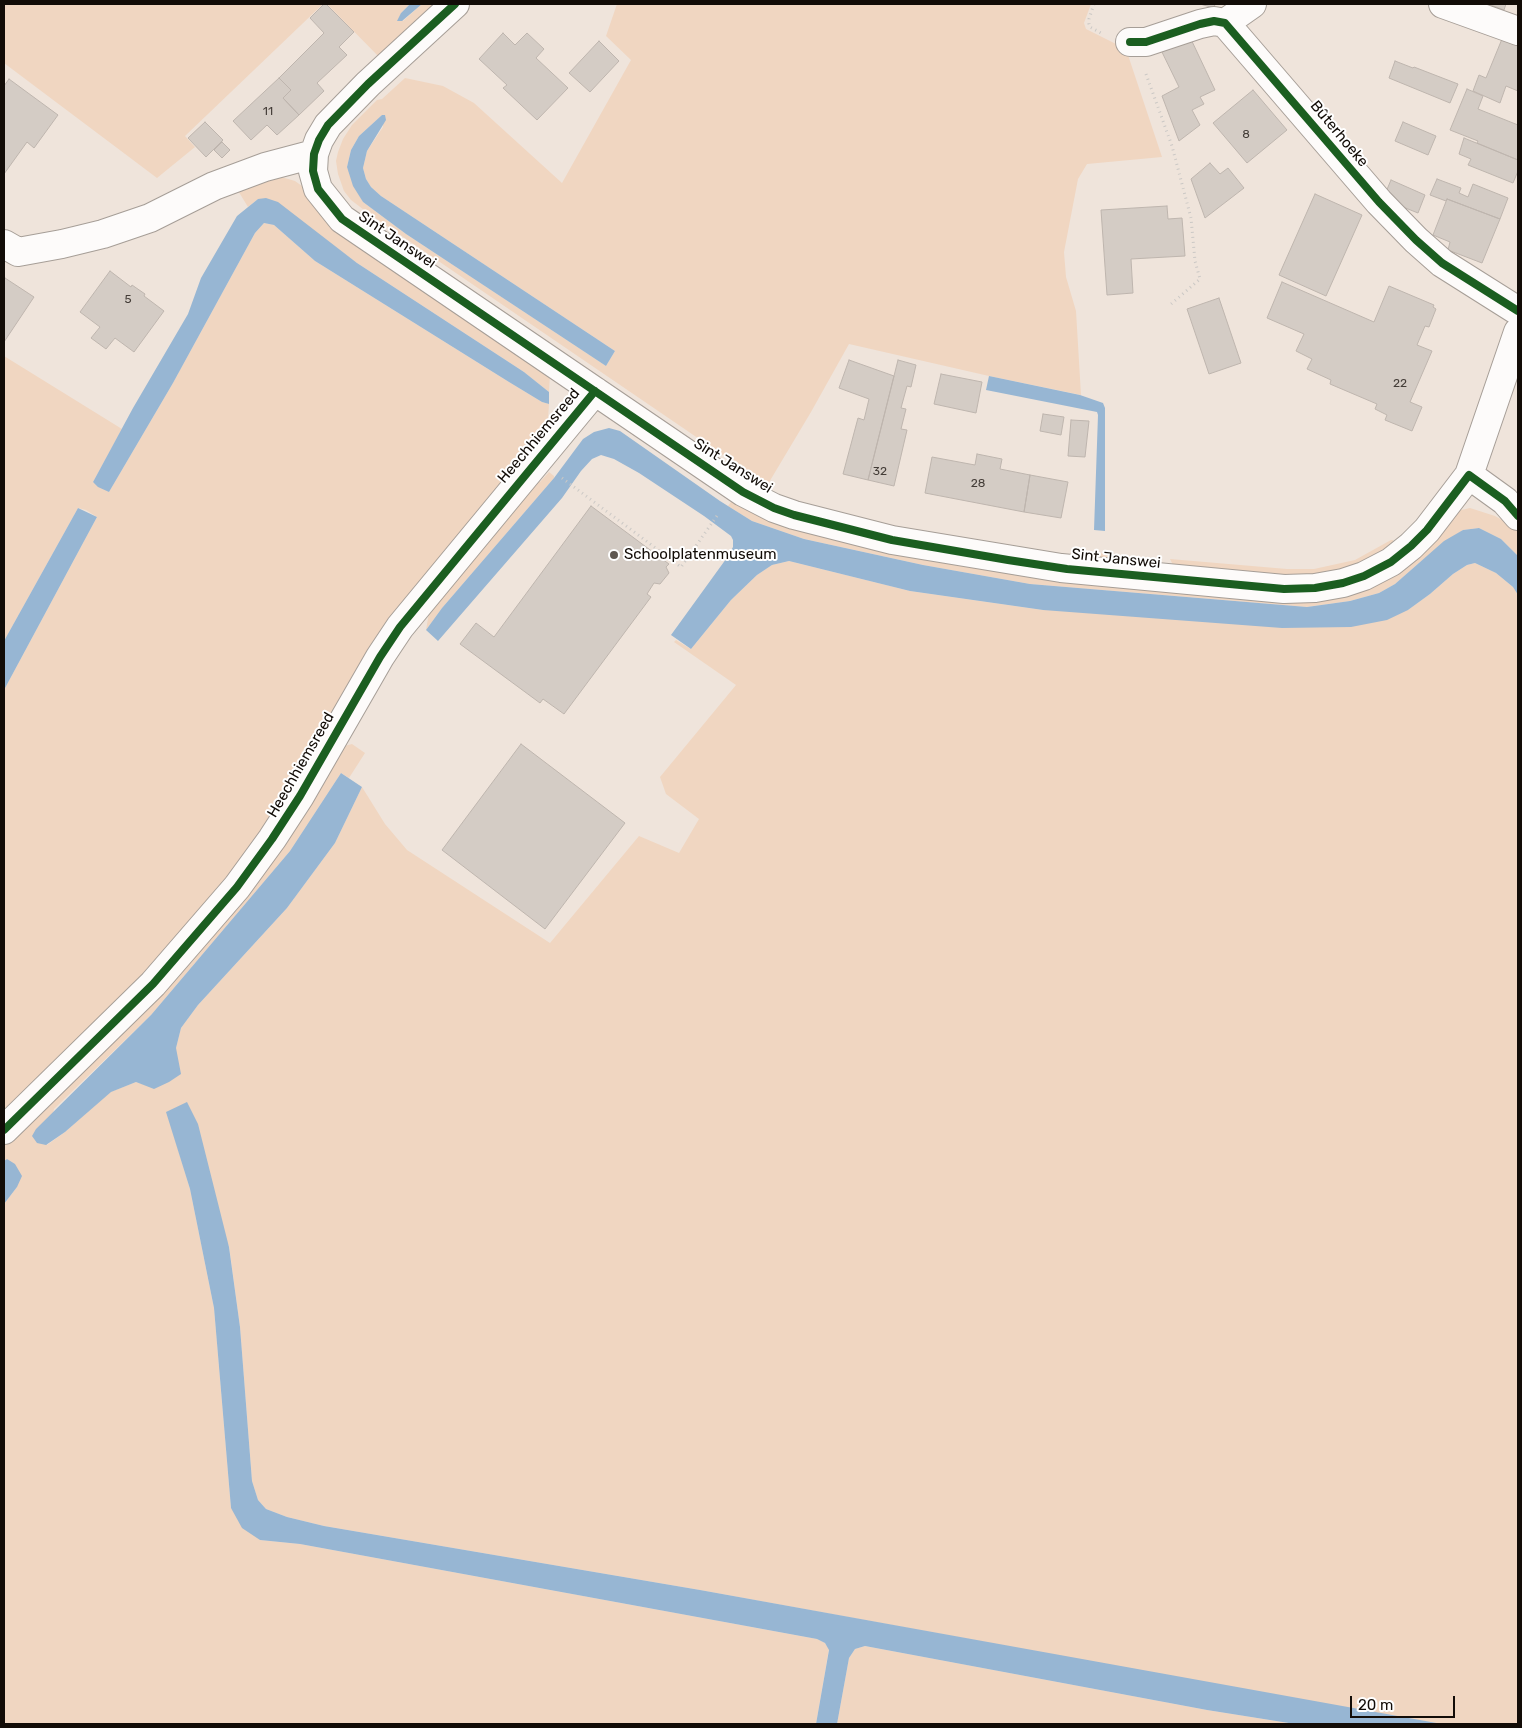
<!DOCTYPE html>
<meta charset="utf-8">
<style>
body{margin:0}
#map{position:relative;width:1522px;height:1728px;overflow:hidden;background:#efe4db;font-family:Rubik,sans-serif}
canvas{display:block}
.frame{position:absolute;inset:0;border:5px solid #120c07;pointer-events:none}
.scale{position:absolute;left:1350px;top:1696px;width:105px;height:22px;box-sizing:border-box;border:2px solid #120c07;border-top:0;padding-left:6px;font-size:15px;line-height:18px;white-space:nowrap;color:#120c07;-webkit-text-stroke:4px #fff;paint-order:stroke}
</style>
<div id="map">
<canvas width="1522" height="1728"></canvas>
<div class="frame"></div>
<div class="scale">20 m</div>
</div>
<script>
const ctx = document.querySelector('canvas').getContext('2d');
ctx.lineJoin = 'round';
function fillPath(path, color) {
  ctx.fillStyle = color;
  ctx.fill(path, 'evenodd');
}
function shape(rows) {
  const path = new Path2D();
  for (const r of rows) {
    path.moveTo(r[0], r[1]);
    for (let i = 2; i < r.length; i += 2) path.lineTo(r[i], r[i + 1]);
  }
  return path;
}
function strokePath(path, color, width, dash) {
  ctx.strokeStyle = color;
  ctx.lineWidth = width;
  ctx.lineCap = dash ? 'butt' : 'round';
  ctx.setLineDash(dash || []);
  ctx.stroke(path);
}
function label(font, color, halo, rows, align = 'center') {
  ctx.font = font + ' Rubik,sans-serif';
  ctx.lineWidth = 4;
  ctx.setLineDash([]);
  ctx.textBaseline = 'middle';
  ctx.strokeStyle = halo;
  ctx.fillStyle = color;
  for (const [text, x, y, turn = 0] of rows) {
    ctx.save();
    ctx.translate(x, y);
    ctx.rotate((+turn || 0) * Math.PI / 180);
    ctx.textAlign = isNaN(turn) ? turn : align;
    if (halo) ctx.strokeText(text, 0, 0);
    ctx.fillText(text, 0, 0);
    ctx.restore();
  }
}
const green = shape([
 [4,4,323,4,185,136,195,147,157,178,4,63],
 [327,4,410,4,401,13,403,21,422,4,441,4,381,59],
 [617,4,1091,4,1084,23,1086,29,1126,49,1162,157,1087,164,1078,179,1064,252,1066,277,1076,311,1081,395,989,376,849,344,811,412,768,484,752,475,368,213,351,200,344,191,338,174,336,161,338,152,343,139,352,125,377,100,382,99,405,78,443,86,474,103,562,183,631,60,606,36],
 [382,115,383,127,367,151,363,168,366,179,371,187,381,196,615,351,606,366,406,234,363,202,347,167,351,150,359,136],
 [278,176,295,181,302,186,309,195,550,374,549,392,524,372,357,263,319,235,258,199,248,207,237,189],
 [264,223,274,225,315,261,509,382,542,402,549,404,547,434,295,782,241,861,152,967,4,1116,4,690,97,517,86,510,78,508,4,641,4,356,122,429,93,482,109,492,173,383,255,233],
 [549,472,554,476,554,478,442,608,426,630,431,601,534,477,540,482],
 [734,498,763,514,1313,599,1457,511,1470,508,1495,516,1517,528,1518,531,1518,556,1501,539,1479,528,1463,530,1420,562,1395,584,1379,593,1350,601,1307,607,1030,584,923,565,804,539,752,521,728,506],
 [1391,540,1393,540,1394,543,1363,564,1320,578,1175,569,1170,559,1287,569,1314,569,1355,560],
 [1074,551,1143,557,1139,566,1082,560],
 [789,561,910,591,1043,610,1408,610,1430,594,1453,574,1467,565,1475,563,1496,573,1513,587,1518,595,1518,1724,1442,1724,1346,1708,700,1590,324,1526,287,1517,266,1509,258,1500,252,1481,240,1327,229,1246,167,1112,190,1189,214,1308,231,1508,260,1540,300,1544,817,1639,825,1643,829,1649,816,1724,4,1724,4,1204,17,1187,7,1159,4,1161,4,1142,337,748,352,744,365,753,349,778,341,773,290,851,151,1015,54,1109,47,1145,65,1132,110,1092,136,1082,149,1086,176,1048,181,1028,198,1005,287,908,335,843,362,787,385,824,407,850,550,943,639,836,679,853,699,819,666,794,660,777,736,685,674,642,676,640,691,649,731,600,757,575,772,565],
 [865,1646,1207,1710,1295,1724,837,1724,849,1658,855,1649]
]);
const water = shape([
 [410,4,422,4,402,21,397,21,401,13],
 [382,115,385,115,386,120,367,151,363,168,366,179,371,187,381,196,615,351,606,366,406,234,363,202,353,186,347,167,351,150,359,136],
 [266,198,278,202,357,263,524,372,549,392,549,404,542,402,509,382,315,261,274,225,264,223,255,233,173,383,109,492,98,487,93,482,133,408,188,314,201,278,237,216,258,199],
 [989,376,1080,395,1103,403,1105,408,1105,531,1094,530,1098,415,1097,412,986,390],
 [609,428,620,431,720,501,752,521,804,539,923,565,1030,584,1307,607,1350,601,1379,593,1395,584,1444,541,1463,530,1479,528,1501,539,1518,556,1518,595,1513,587,1496,573,1475,563,1467,565,1453,574,1430,594,1408,610,1387,620,1351,627,1282,628,1043,610,910,591,789,561,772,565,757,575,731,600,691,649,671,635,726,559,733,547,733,540,731,536,704,516,639,473,614,459,601,455,592,459,581,471,562,498,438,641,426,630,442,608,554,478,583,439,594,432],
 [78,508,97,517,4,690,4,641],
 [341,773,362,787,335,843,287,908,198,1005,181,1028,176,1048,181,1074,169,1082,154,1089,136,1082,111,1092,65,1132,46,1145,37,1143,32,1136,36,1129,151,1015,290,851],
 [187,1102,198,1124,229,1247,240,1327,252,1481,258,1500,266,1509,287,1517,324,1526,700,1590,1442,1724,1295,1724,1207,1710,865,1646,855,1649,849,1658,837,1724,816,1724,829,1650,825,1643,817,1639,300,1544,260,1540,242,1528,231,1508,214,1308,190,1189,166,1112],
 [7,1159,15,1164,22,1176,17,1187,4,1204,4,1161]
]);
const building = shape([
 [324,4,326,4,354,32,339,47,347,55,317,83,324,91,299,115,283,98,291,90,279,78,324,33,310,18,324,4],
 [1200,4,1215,4,1214,8,1200,4],
 [1488,4,1506,4,1504,10,1488,4],
 [503,33,515,45,527,33,544,49,536,58,568,88,537,120,503,88,507,85,479,59,503,33],
 [1189,35,1215,90,1200,97,1204,104,1192,110,1200,125,1179,141,1162,96,1179,87,1160,48,1189,35],
 [1502,39,1518,46,1518,91,1506,86,1500,103,1473,91,1479,75,1486,78,1502,39],
 [599,41,619,61,590,92,569,73,599,41],
 [1395,61,1413,68,1414,67,1458,84,1450,103,1389,78,1395,61],
 [279,78,291,90,283,98,299,115,277,135,267,125,251,140,233,121,279,78],
 [9,79,58,115,34,148,27,142,4,174,4,86,9,79],
 [1467,89,1483,96,1478,109,1518,125,1518,160,1477,143,1478,141,1450,130,1467,89],
 [1253,90,1287,130,1247,163,1213,123,1253,90],
 [205,122,223,140,206,157,188,138,205,122],
 [1403,122,1436,136,1428,155,1395,141,1403,122],
 [1464,138,1518,160,1518,171,1513,183,1468,165,1471,159,1459,154,1464,138],
 [222,142,230,150,222,158,214,150,222,142],
 [1210,163,1220,174,1228,168,1244,188,1205,218,1191,179,1210,163],
 [1437,179,1461,188,1459,193,1468,197,1473,184,1508,198,1500,219,1447,199,1446,201,1430,195,1437,179],
 [1391,180,1425,195,1418,213,1383,199,1391,180],
 [1315,194,1362,215,1326,296,1279,275,1315,194],
 [1447,199,1500,219,1482,263,1448,250,1450,242,1433,235,1447,199],
 [1167,206,1168,219,1182,218,1185,256,1131,259,1133,293,1107,295,1101,210,1167,206],
 [110,271,131,287,132,285,145,294,144,296,164,311,134,352,115,338,106,349,91,338,100,327,80,312,110,271],
 [5,278,34,297,4,342,4,281,5,278],
 [1282,282,1374,322,1389,286,1434,305,1433,307,1436,309,1429,327,1425,326,1417,345,1432,351,1410,402,1422,407,1412,431,1385,420,1387,415,1375,409,1377,404,1330,384,1331,380,1307,369,1312,359,1296,351,1304,334,1267,318,1282,282],
 [1219,298,1241,363,1209,374,1187,309,1219,298],
 [849,360,894,376,868,480,843,474,858,418,864,420,869,399,839,388,849,360],
 [898,360,916,365,911,387,907,386,901,408,906,409,901,429,907,430,894,486,868,480,898,360],
 [941,374,982,382,976,413,934,404,941,374],
 [1043,414,1064,417,1061,435,1040,431,1043,414],
 [1071,420,1089,421,1085,457,1068,456,1071,420],
 [977,454,1002,459,1000,469,1030,475,1024,512,925,493,932,457,975,465,977,454],
 [1030,475,1068,482,1061,518,1024,512,1030,475],
 [591,506,669,564,666,567,669,573,660,584,654,583,647,594,651,597,564,714,543,699,540,703,460,644,476,623,494,637,591,506],
 [521,744,625,823,545,929,442,850,521,744]
]);
const path = shape([
 [1094,4,1089,19,1089,24,1090,27,1101,33],
 [1146,74,1172,146,1191,218,1195,261,1200,279,1170,305],
 [562,478,681,567,719,513]
]);
const minor = shape([
 [455,4,368,84,328,125,319,140,314,154,313,171,318,189,342,219,743,492,774,508,794,515,892,540,1061,568,1284,589,1315,588,1343,583,1364,576,1391,562,1411,546,1427,530,1469,475,1518,332],
 [1443,4,1518,31],
 [1225,23,1252,4],
 [1130,42,1146,42,1200,24,1214,21,1225,23,1379,202,1416,240,1442,263,1518,311],
 [4,244,18,252,62,244,103,234,150,218,214,186,265,167,314,154],
 [1469,475,1505,501,1518,516],
 [4,1130,153,984,237,887,272,839,300,796,380,657,400,627,595,391]
]);
const cycleway = shape([
 [455,4,368,84,328,125,319,140,314,154,313,171,318,189,342,219,743,492,774,508,794,515,892,540,1008,560,1067,569,1284,589,1315,588,1343,583,1364,576,1391,562,1411,546,1427,530,1469,475,1505,501,1518,516],
 [1130,42,1146,42,1200,24,1214,21,1225,23,1379,202,1416,240,1442,263,1518,311],
 [4,1130,153,984,237,887,272,839,300,796,380,657,400,627,595,391]
]);
const markers = [
 [614,555,5,"#5f5851"]
];
const numberNames = [
 ["11",268,112],
 ["8",1246,135],
 ["5",128,300],
 ["22",1400,384],
 ["32",880,472],
 ["28",978,484]
];
const streetNames = [
 ["Bûterhoeke",1339,134,50],
 ["Sint Janswei",397,240,34],
 ["Heechhiemsreed",539,436,-50],
 ["Sint Janswei",733,466,32],
 ["Sint Janswei",1116,559,6],
 ["Heechhiemsreed",301,765,-60]
];
const poiNames = [
 ["Schoolplatenmuseum",624,555]
];
fillPath(green, '#f0d6c1');
fillPath(water, '#97b6d3');
fillPath(building, '#d4ccc5');
strokePath(building, '#beb5ae', 1);
strokePath(minor, '#a69e97', 30);
strokePath(path, '#cbc8c5', 3, [1, 4]);
strokePath(minor, '#fdfbfa', 28);
strokePath(cycleway, '#1b5e20', 8);
for (const [x, y, r, color] of markers) {
  const dot = new Path2D();
  dot.arc(x, y, r, 0, 2 * Math.PI);
  ctx.fillStyle = color;
  ctx.fill(dot);
  strokePath(dot, '#fff', 2);
}
label('12px', '#443d38', null, numberNames);
label('15px', '#120c07', '#fff', streetNames);
label('15px', '#120c07', '#fff', poiNames, 'left');
</script>
